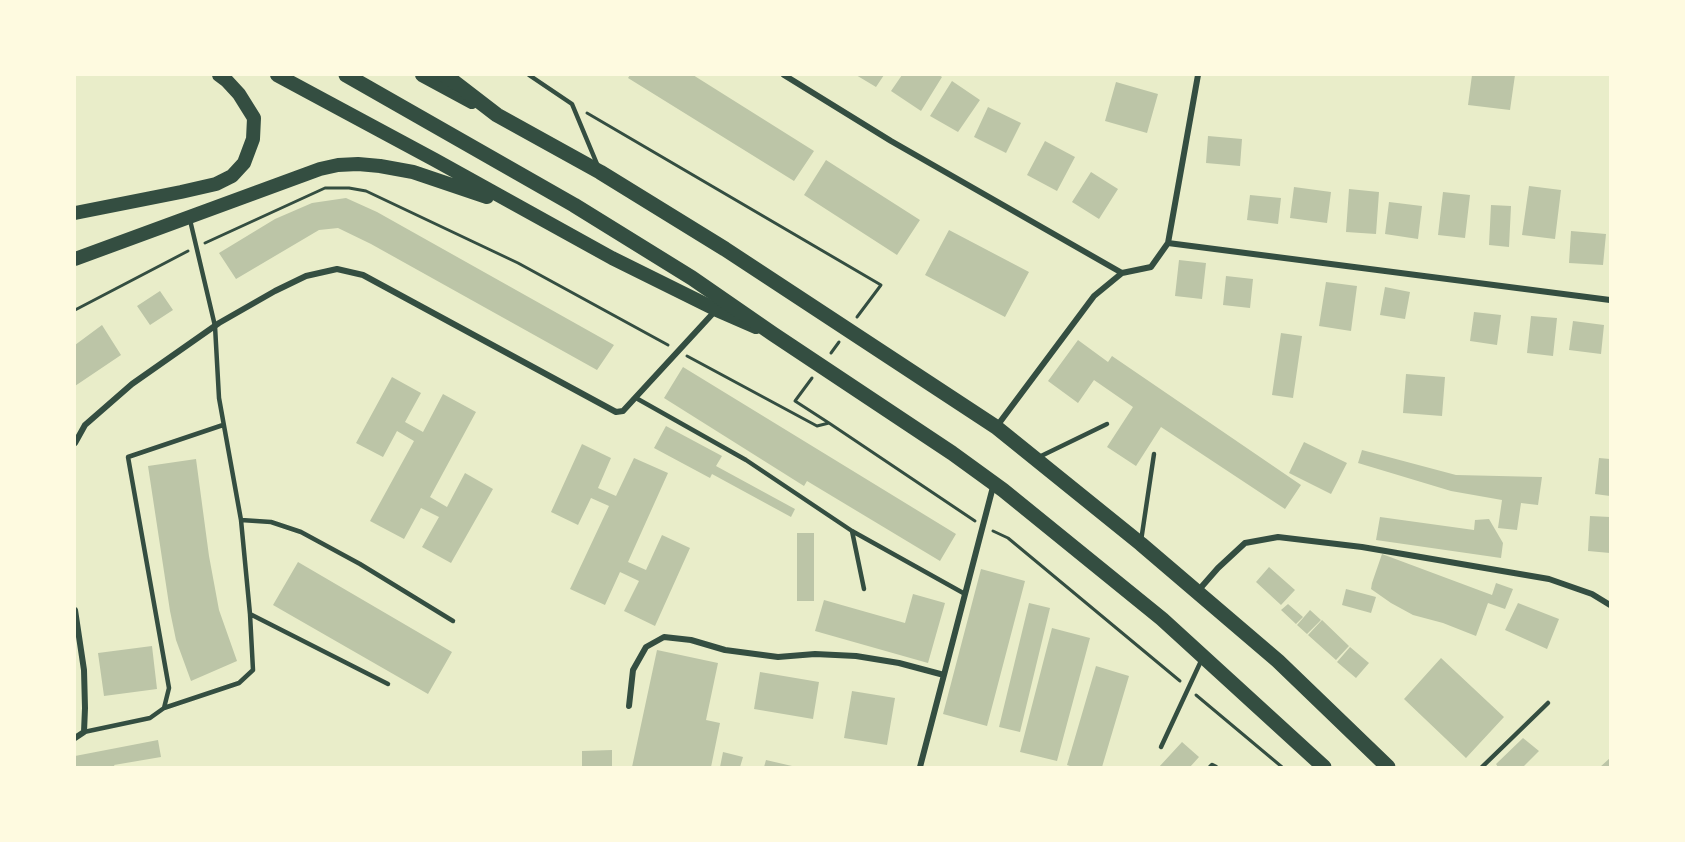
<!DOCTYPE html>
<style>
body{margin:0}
#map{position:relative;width:1685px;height:842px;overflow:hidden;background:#e9edc9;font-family:"Fira Sans Condensed",sans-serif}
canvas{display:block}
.frame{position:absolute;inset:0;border:76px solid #fefae0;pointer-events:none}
</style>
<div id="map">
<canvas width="1685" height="842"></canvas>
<div class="frame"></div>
</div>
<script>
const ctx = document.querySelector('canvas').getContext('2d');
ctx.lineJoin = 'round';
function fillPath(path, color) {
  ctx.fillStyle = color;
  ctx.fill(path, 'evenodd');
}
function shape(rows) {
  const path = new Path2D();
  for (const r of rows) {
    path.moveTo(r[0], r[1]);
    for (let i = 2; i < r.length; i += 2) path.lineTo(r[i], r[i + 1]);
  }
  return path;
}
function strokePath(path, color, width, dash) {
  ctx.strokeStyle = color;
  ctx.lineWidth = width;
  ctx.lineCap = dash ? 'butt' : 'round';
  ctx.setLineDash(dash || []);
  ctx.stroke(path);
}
const building = shape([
 [630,75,693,75,814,151,794,181,628,78],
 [856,75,884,75,876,87],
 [902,75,939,75,942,77,921,111,891,91],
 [1472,75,1515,75,1510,110,1468,105],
 [952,81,980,100,958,132,930,116],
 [1116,82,1158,94,1147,133,1105,121],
 [988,107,1021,123,1006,153,974,137],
 [1208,136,1242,139,1240,166,1206,163],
 [1045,141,1075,157,1057,191,1027,175],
 [826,160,920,220,897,255,804,195],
 [1091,172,1118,189,1099,219,1072,202],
 [1529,186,1561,190,1555,239,1522,235],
 [1294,187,1331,192,1327,223,1290,218],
 [1349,189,1379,192,1376,234,1346,232],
 [1443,192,1470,195,1465,238,1438,235],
 [1250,195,1281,198,1278,224,1247,220],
 [346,198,377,212,614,345,597,370,371,244,338,228,319,230,236,279,219,253,275,219,312,203],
 [1389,202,1422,206,1418,239,1385,234],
 [1491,205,1511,206,1509,247,1489,245],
 [949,230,1029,272,1005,317,925,275],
 [1571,231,1606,234,1603,265,1569,263],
 [1179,260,1206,263,1202,299,1175,296],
 [1226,276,1253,279,1250,308,1223,305],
 [1326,282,1357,286,1351,331,1319,326],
 [1385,287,1410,292,1405,319,1380,315],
 [160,291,173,310,150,325,137,306],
 [1474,312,1501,315,1497,345,1470,341],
 [1531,316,1557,318,1553,356,1527,353],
 [1573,321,1604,325,1601,354,1569,350],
 [102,325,121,355,75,386,75,345],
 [1281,333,1302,336,1293,398,1272,395],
 [1078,340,1108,362,1112,356,1301,485,1285,509,1161,427,1136,466,1107,447,1133,407,1094,380,1078,403,1048,381],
 [683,367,956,534,940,561,807,481,804,486,664,398],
 [1406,374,1445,377,1442,416,1403,413],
 [392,377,421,393,405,422,423,432,443,394,476,412,430,497,447,507,465,473,493,489,451,563,422,547,439,517,421,508,404,539,370,521,414,441,397,431,383,457,356,443],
 [666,426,722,456,716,466,795,509,791,517,712,474,710,478,654,448],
 [1304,442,1347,463,1331,494,1289,473],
 [582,444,611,458,598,488,616,496,634,458,668,473,628,562,646,570,662,535,690,548,655,626,624,611,639,581,620,572,605,605,570,589,609,506,591,498,578,525,551,512],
 [1362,450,1456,475,1542,477,1538,505,1521,503,1517,530,1498,528,1502,500,1451,491,1358,463],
 [1599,458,1610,459,1610,496,1595,494],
 [196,459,209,556,219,610,237,661,191,681,176,640,170,611,148,466],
 [1590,516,1610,517,1610,553,1588,551],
 [1380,517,1474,530,1475,520,1489,519,1503,543,1501,558,1376,540],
 [797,533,814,533,814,601,797,601],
 [1382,554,1492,595,1496,583,1513,589,1505,609,1488,603,1476,636,1443,623,1413,615,1391,603,1371,589,1372,583],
 [298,562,452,652,428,694,273,605],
 [1269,567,1295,590,1281,605,1256,582],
 [981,569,1025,581,987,726,943,714],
 [1346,589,1376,597,1371,613,1342,605],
 [913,594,945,603,928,663,815,631,824,600,905,623],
 [1029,603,1050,608,1020,732,999,727],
 [1518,603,1559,619,1547,649,1505,630],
 [1288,604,1303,617,1296,624,1281,610],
 [1310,610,1321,620,1307,634,1297,625],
 [1322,620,1349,646,1336,660,1308,635],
 [1052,628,1090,638,1057,761,1020,752],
 [152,646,157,689,104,696,98,653],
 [1350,647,1369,663,1356,678,1337,662],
 [657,650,718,663,706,720,720,723,711,767,632,767],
 [1441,658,1504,717,1466,758,1404,699],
 [1096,666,1129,676,1102,767,1073,767,1067,765],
 [760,672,819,682,813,719,754,709],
 [852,691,895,698,887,745,844,738],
 [1523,738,1539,751,1523,767,1498,767,1496,764],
 [158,740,161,757,114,765,115,767,75,767,75,756],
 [1182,742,1199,757,1190,767,1159,767],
 [612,750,612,767,582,767,582,751],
 [723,752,743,757,740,767,720,767],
 [1610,758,1610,767,1600,767],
 [766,760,792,766,792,767,764,767]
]);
const path = shape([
 [587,113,881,285,857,317],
 [205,243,325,188,349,188,366,191,518,263,668,345],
 [75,310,188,251],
 [831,353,839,342],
 [687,356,817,426,829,423],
 [812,378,795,401,829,423,975,521],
 [993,531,1008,538,1180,681],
 [1196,695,1282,767]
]);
const service = shape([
 [529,75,572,104,597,164],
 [636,398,746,460,852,531,965,594],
 [1039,457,1107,424],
 [241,520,271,522,301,532,360,564,453,621],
 [852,531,864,589],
 [1141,541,1154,454],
 [250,614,388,684],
 [164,708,239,683,253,670,250,614,241,520,219,398,215,326,190,220],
 [84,732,150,718,164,708,169,688,128,457,223,425],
 [1161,747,1201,661],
 [1210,767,1212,765,1216,767],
 [1482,767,1548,703]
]);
const minor = shape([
 [784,75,891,141,1122,273],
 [1168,243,1610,300],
 [997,426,1094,296,1122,273,1151,267,1168,243,1198,75],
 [75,443,85,425,132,384,219,323,275,291,306,276,337,269,363,275,616,412,623,411,716,310],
 [1197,592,1218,568,1245,543,1278,537,1362,547,1549,579,1592,594,1610,605],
 [75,610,84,670,85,708,84,732,75,738],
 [629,706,633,670,646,647,664,637,691,640,725,650,778,657,815,654,856,656,899,663,944,675],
 [920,767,994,483]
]);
const primary = shape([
 [277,75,435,160,612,258,717,310,756,327],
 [422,75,472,102],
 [75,213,181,192,216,184,232,176,244,163,253,139,254,118,239,94,227,81,219,75],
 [75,259,320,169,338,165,358,164,380,166,413,172,487,197]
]);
const trunk = shape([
 [346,75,574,205,692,278,773,334,952,453,1003,490,1162,619,1324,767],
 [445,75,497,115,600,172,725,249,996,427,1141,544,1278,661,1388,767]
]);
fillPath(building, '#bcc5a7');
strokePath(path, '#344e41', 3);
strokePath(service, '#344e41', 4.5);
strokePath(minor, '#344e41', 6);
strokePath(primary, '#344e41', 14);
strokePath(trunk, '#344e41', 15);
</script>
